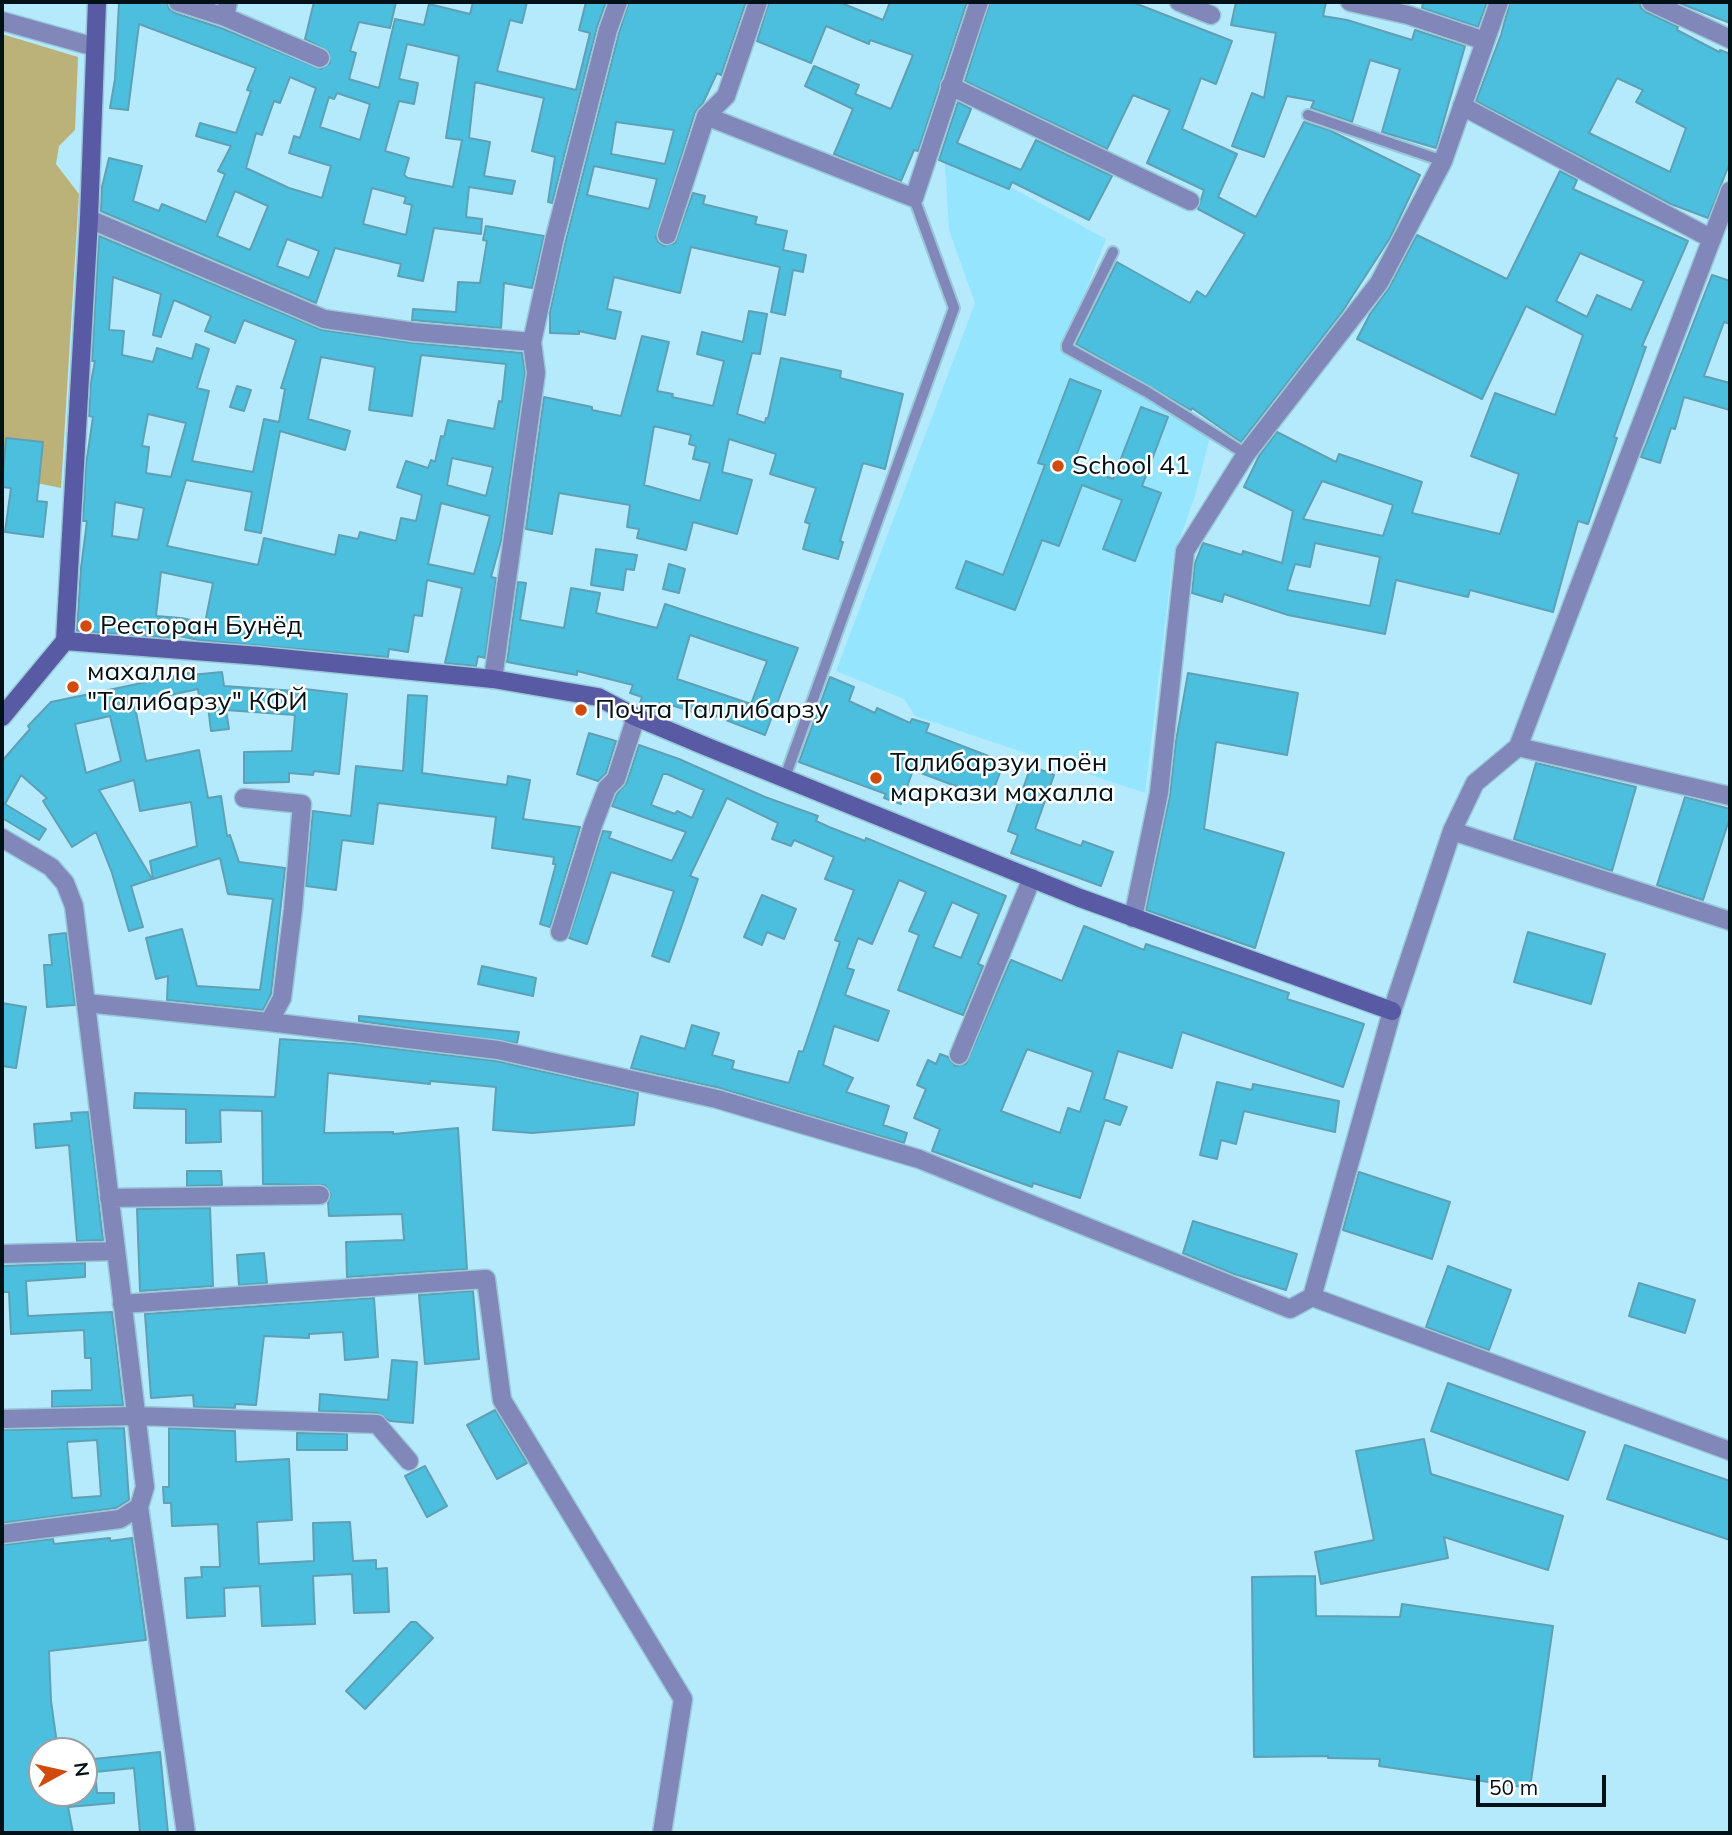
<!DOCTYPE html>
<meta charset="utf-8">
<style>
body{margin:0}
#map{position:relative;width:1732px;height:1835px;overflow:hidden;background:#b5eafc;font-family:Mulish,sans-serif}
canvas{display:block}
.frame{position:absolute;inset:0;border:4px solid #001118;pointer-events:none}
.north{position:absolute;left:28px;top:1737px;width:70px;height:70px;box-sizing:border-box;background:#fff;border:2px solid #99a0a3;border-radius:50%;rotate:82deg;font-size:19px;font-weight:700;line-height:28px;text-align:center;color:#001118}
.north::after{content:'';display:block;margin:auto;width:24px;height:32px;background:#d14b0c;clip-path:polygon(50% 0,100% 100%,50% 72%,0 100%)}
.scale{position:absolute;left:1476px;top:1775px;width:130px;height:32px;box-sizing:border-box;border:4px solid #001118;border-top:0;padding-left:9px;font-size:21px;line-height:24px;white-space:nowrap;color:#001118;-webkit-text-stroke:5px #fff;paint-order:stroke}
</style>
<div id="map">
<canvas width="1732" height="1835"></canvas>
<div class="frame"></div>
<div class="north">N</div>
<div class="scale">50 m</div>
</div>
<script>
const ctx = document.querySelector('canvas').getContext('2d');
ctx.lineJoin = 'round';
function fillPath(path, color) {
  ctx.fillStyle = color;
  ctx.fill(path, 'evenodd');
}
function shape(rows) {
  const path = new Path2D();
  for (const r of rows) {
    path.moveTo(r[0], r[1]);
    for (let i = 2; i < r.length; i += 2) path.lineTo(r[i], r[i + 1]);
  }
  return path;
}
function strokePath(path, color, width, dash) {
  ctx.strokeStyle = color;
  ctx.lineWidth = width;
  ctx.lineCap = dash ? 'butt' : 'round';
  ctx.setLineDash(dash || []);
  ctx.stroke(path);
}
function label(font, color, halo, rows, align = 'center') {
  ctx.font = font + ' Mulish,sans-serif';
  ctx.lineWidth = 5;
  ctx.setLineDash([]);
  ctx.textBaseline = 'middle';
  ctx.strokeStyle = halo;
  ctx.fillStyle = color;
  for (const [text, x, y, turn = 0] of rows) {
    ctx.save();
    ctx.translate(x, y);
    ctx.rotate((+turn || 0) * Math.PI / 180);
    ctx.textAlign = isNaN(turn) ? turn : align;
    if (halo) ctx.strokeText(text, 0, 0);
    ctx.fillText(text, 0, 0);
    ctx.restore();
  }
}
const built = shape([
 [944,151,1106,239,1063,349,1183,415,1181,420,1210,437,1195,496,1173,558,1145,793,915,716,904,699,836,671,975,303,949,230]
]);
const green = shape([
 [2,34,78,57,75,130,59,146,56,164,79,194,61,488,2,476]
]);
const building = shape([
 [119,2,167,2,169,9,175,13,221,28,321,69,330,63,329,52,305,39,314,2,396,2,390,28,359,22,350,51,356,53,349,79,379,88,395,19,424,25,429,4,470,14,473,2,527,2,522,23,510,20,497,71,576,90,590,33,579,30,586,2,606,2,597,27,552,203,548,202,555,157,532,151,544,98,475,82,469,138,490,142,484,176,515,181,512,194,469,187,466,217,482,219,481,234,434,228,423,281,398,276,401,264,335,248,316,303,101,211,102,187,109,158,142,166,133,201,159,211,162,204,206,222,225,174,218,171,231,146,196,136,200,123,236,133,251,91,247,90,256,68,139,24,128,110,110,108,115,79,119,2],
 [407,44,459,56,446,138,462,140,453,187,408,178,404,175,409,158,385,151,399,101,414,104,418,83,399,79,407,44],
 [290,77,316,88,300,138,294,136,289,153,331,166,322,198,289,188,246,168,256,133,262,135,274,101,280,103,290,77],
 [337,93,370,104,360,140,320,127,329,97,334,99,337,93],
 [372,188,406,197,404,203,412,205,406,235,363,224,372,188],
 [235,191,268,206,250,250,217,236,235,191],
 [287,239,319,251,309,278,277,266,287,239],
 [629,2,746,2,721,75,717,73,703,103,695,112,656,237,658,242,664,246,675,243,693,193,705,196,703,204,757,217,755,224,787,231,783,250,806,255,803,272,793,270,785,315,771,312,780,267,691,247,680,293,614,277,607,309,621,312,615,339,579,331,579,334,550,333,550,312,565,244,619,33,629,2],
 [616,122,674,130,665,164,611,154,616,122],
 [594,166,657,179,649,209,587,195,594,166],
 [769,2,839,2,883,20,890,2,967,2,918,151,914,150,901,181,834,154,853,109,805,86,814,66,859,85,855,94,891,109,913,55,870,40,869,44,826,26,811,63,757,41,769,2],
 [990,2,1132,2,1232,41,1216,84,1201,78,1182,129,1237,154,1218,197,1256,217,1304,122,1329,130,1420,175,1390,238,1342,312,1241,442,1192,408,1191,410,1076,344,1117,262,1190,303,1197,291,1206,297,1245,234,1198,209,1204,190,1147,163,1170,110,1133,95,1107,149,965,81,990,2],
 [1236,2,1326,2,1323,16,1347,20,1412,40,1415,30,1465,46,1436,148,1382,132,1400,69,1370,60,1352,122,1311,108,1314,101,1287,96,1264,157,1232,146,1252,93,1264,98,1276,33,1231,25,1236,2],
 [1423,2,1487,2,1478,27,1422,8,1423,2],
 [1510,2,1640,2,1641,8,1646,12,1678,27,1677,30,1719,52,1720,50,1730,54,1730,162,1708,218,1671,204,1476,101,1501,35,1510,2],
 [1617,78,1643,90,1636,102,1686,128,1670,172,1589,133,1617,78],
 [1677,2,1730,2,1730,23,1687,6,1677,2],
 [958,102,971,109,957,143,1021,170,1036,140,1112,176,1089,220,1012,182,1009,189,939,160,958,102],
 [1560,171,1577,180,1573,189,1688,241,1642,346,1646,347,1614,437,1617,438,1588,524,1578,521,1553,612,1470,590,1468,597,1396,580,1385,634,1288,615,1224,594,1222,602,1192,593,1195,563,1203,543,1242,555,1243,551,1282,563,1293,511,1244,487,1259,456,1277,432,1336,462,1339,454,1422,482,1412,513,1500,534,1519,474,1471,456,1495,393,1555,415,1583,335,1526,306,1482,399,1357,339,1370,314,1389,288,1417,235,1507,279,1560,171],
 [1580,253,1644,281,1631,310,1597,295,1587,317,1556,301,1580,253],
 [1322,481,1393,505,1383,536,1303,519,1322,481],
 [1315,543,1380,557,1370,606,1287,590,1295,564,1310,567,1315,543],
 [486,226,544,236,532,288,504,283,501,328,412,320,413,309,456,312,458,282,480,283,487,241,483,240,486,226],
 [99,236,322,330,413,343,522,353,525,373,501,541,491,577,496,578,485,658,478,656,476,666,445,663,462,588,427,580,422,616,414,615,408,652,389,649,388,657,198,640,175,635,175,638,77,631,81,568,87,521,83,521,86,465,93,417,89,416,91,382,95,361,92,361,99,236],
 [113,277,161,294,153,335,161,337,174,300,211,316,205,331,235,343,244,320,296,340,281,388,285,389,279,422,264,419,253,472,192,461,209,391,197,388,209,349,196,344,192,359,157,348,153,362,122,355,124,331,109,330,113,277],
 [421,355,506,364,502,402,499,401,494,429,448,420,444,437,441,436,435,462,431,460,428,468,406,461,397,487,422,495,416,521,401,518,396,541,360,532,358,539,339,535,335,555,264,538,258,565,167,546,186,480,252,492,245,530,261,533,280,431,345,450,350,431,308,419,321,357,375,367,369,410,412,416,421,355],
 [148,414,186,423,171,477,146,473,149,447,142,446,148,414],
 [452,458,493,467,486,496,447,485,452,458],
 [115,502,144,508,138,540,112,536,115,502],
 [441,503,490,516,474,574,428,564,441,503],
 [161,572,213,583,205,623,181,618,156,616,161,572],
 [1712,275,1730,281,1730,324,1724,322,1704,376,1730,383,1730,410,1684,397,1675,429,1671,428,1660,463,1641,457,1712,275],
 [749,311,767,314,760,354,752,353,737,414,765,423,766,418,768,418,781,358,841,371,840,378,903,394,885,469,863,463,840,541,843,542,838,559,803,549,810,524,805,522,816,488,770,474,776,454,729,439,722,472,752,480,737,534,693,522,686,550,637,538,639,529,627,527,630,505,559,493,552,534,526,529,544,397,592,407,592,410,621,416,642,336,669,342,657,391,673,394,672,397,713,406,724,361,697,354,702,332,743,342,749,311],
 [654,426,691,435,689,444,696,446,693,459,710,463,700,501,644,485,654,426],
 [1070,379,1101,391,1073,464,1113,479,1141,407,1168,417,1142,486,1161,493,1135,561,1103,549,1122,500,1082,485,1059,546,1042,540,1015,610,956,588,966,561,1003,575,1045,465,1038,463,1070,379],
 [237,386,251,390,244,411,230,407,237,386],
 [6,438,43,442,37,501,47,502,43,537,5,532,11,488,2,487,6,438],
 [596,549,637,555,634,570,626,569,623,590,591,585,596,549],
 [669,564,685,569,679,593,663,589,669,564],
 [518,582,526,583,520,620,564,628,571,588,600,593,596,613,657,628,665,604,798,648,765,735,697,709,696,713,665,703,661,715,639,706,642,697,630,693,633,685,577,671,577,675,507,662,518,582],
 [690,635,767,661,751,704,677,679,690,635],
 [222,672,224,686,296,691,296,688,347,694,339,774,314,771,313,775,289,773,289,782,244,783,244,752,292,751,295,715,226,710,229,729,211,731,208,706,200,707,198,689,134,703,146,761,199,750,208,798,221,796,227,836,230,835,239,862,285,868,271,994,263,1010,167,1000,168,976,156,979,146,938,182,929,197,986,260,990,273,899,228,894,220,858,153,879,150,861,197,846,191,802,140,811,134,780,99,790,152,879,131,886,143,927,129,931,112,873,96,832,72,847,43,801,47,798,21,775,5,804,46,829,39,840,2,818,2,761,30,729,28,726,51,702,190,673,191,675,222,672],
 [110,716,121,761,86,773,75,724,110,716],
 [1188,673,1298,693,1287,755,1216,742,1204,829,1284,853,1255,948,1146,910,1170,795,1176,741,1188,673],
 [830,677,854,687,849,701,875,713,877,708,910,723,912,719,929,724,926,732,1004,762,990,799,913,770,901,804,884,798,886,794,799,762,830,677],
 [408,695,427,696,422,773,507,785,508,776,530,780,523,819,580,827,550,927,540,924,556,864,553,864,554,857,492,848,496,817,378,803,373,844,342,840,336,890,306,886,313,811,351,816,356,766,403,771,408,695],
 [589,733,616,741,606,773,598,781,577,774,589,733],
 [639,745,679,759,765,797,818,816,816,821,829,827,865,841,866,838,1006,896,978,964,983,966,963,1015,898,990,919,935,909,931,926,892,899,880,872,944,858,938,847,968,854,970,845,995,889,1011,878,1041,834,1026,823,1065,853,1078,846,1092,889,1106,883,1125,907,1133,904,1143,720,1088,631,1068,641,1036,685,1049,692,1025,719,1033,712,1055,734,1061,732,1069,789,1083,799,1051,803,1052,840,942,835,940,854,890,825,879,834,857,794,840,791,846,772,839,778,823,727,798,690,876,698,879,669,962,652,956,674,891,611,872,587,944,569,938,603,831,611,832,609,838,672,861,686,832,612,806,617,794,627,782,639,745],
 [663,774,667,774,704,790,692,818,677,811,675,814,651,805,663,774],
 [952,902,979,914,961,958,933,947,952,902],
 [1536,763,1636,787,1612,871,1514,839,1536,763],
 [1031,766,1054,775,1035,829,1081,846,1083,841,1113,852,1101,886,1011,853,1018,835,1008,831,1031,766],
 [1685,797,1730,809,1730,817,1703,900,1657,885,1685,797],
 [762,895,796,909,784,939,767,932,762,945,744,937,762,895],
 [1084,926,1144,950,1146,944,1289,993,1287,999,1364,1024,1343,1087,1182,1032,1172,1068,1118,1051,1104,1099,1127,1107,1120,1125,1105,1120,1080,1198,1033,1183,1032,1187,932,1151,940,1129,914,1118,926,1089,917,1085,928,1060,936,1064,940,1054,948,1057,955,1066,966,1064,1011,960,1062,981,1084,926],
 [1027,1049,1093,1072,1080,1112,1068,1108,1060,1133,1001,1111,1027,1049],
 [1528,932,1605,954,1591,1004,1514,982,1528,932],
 [66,933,75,1005,47,1007,44,965,52,965,49,935,66,933],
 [482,966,536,978,533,996,478,984,482,966],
 [2,1003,26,1007,16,1068,2,1066,2,1003],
 [359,1016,519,1032,517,1043,359,1021,359,1016],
 [280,1039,356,1044,496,1061,638,1093,634,1125,532,1133,493,1130,496,1087,430,1081,430,1084,328,1073,324,1133,393,1132,393,1134,458,1128,467,1269,347,1277,346,1242,404,1240,402,1214,329,1216,328,1202,331,1194,325,1185,263,1184,262,1111,220,1110,221,1142,186,1143,186,1109,134,1108,135,1093,275,1097,280,1039],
 [1217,1082,1252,1090,1253,1084,1339,1101,1335,1132,1244,1111,1236,1144,1221,1140,1217,1159,1200,1155,1217,1082],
 [88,1112,103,1240,77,1241,69,1145,36,1148,34,1124,72,1121,71,1113,88,1112],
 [187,1171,221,1171,222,1185,187,1186,187,1171],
 [1359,1172,1450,1202,1432,1259,1343,1230,1359,1172],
 [210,1208,213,1286,140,1291,137,1209,210,1208],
 [1193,1221,1297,1254,1286,1290,1234,1274,1183,1253,1193,1221],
 [264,1253,267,1283,239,1285,237,1255,264,1253],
 [85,1263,85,1277,26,1281,28,1316,112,1312,123,1405,52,1407,52,1391,92,1390,91,1358,85,1358,84,1330,11,1334,9,1292,2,1292,2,1266,85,1263],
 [1448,1266,1511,1290,1489,1350,1426,1327,1448,1266],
 [1639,1283,1695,1300,1685,1333,1629,1316,1639,1283],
 [473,1291,479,1359,425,1364,419,1295,473,1291],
 [374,1298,378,1357,345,1360,343,1332,309,1334,309,1338,264,1336,256,1405,235,1404,235,1408,194,1407,193,1395,151,1398,145,1314,374,1298],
 [392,1360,417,1362,413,1423,390,1421,378,1413,319,1411,320,1394,388,1400,392,1360],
 [1448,1383,1585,1432,1568,1480,1431,1431,1448,1383],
 [495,1410,527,1463,497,1479,467,1425,495,1410],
 [124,1428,129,1500,116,1508,2,1523,2,1430,124,1428],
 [97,1440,101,1496,72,1498,67,1442,97,1440],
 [169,1428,235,1431,236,1462,289,1459,292,1520,257,1522,259,1564,314,1561,313,1523,350,1522,353,1561,376,1560,376,1569,387,1568,389,1612,354,1613,352,1574,313,1576,315,1624,262,1626,260,1586,224,1588,225,1616,187,1618,185,1578,202,1577,201,1567,220,1567,218,1524,172,1526,171,1503,164,1503,163,1487,169,1487,169,1428],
 [297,1433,347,1434,347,1450,297,1450,297,1433],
 [1424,1439,1431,1474,1563,1516,1548,1570,1444,1537,1448,1558,1321,1584,1315,1552,1374,1540,1356,1451,1424,1439],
 [1625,1445,1730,1481,1730,1540,1607,1499,1625,1445],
 [425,1466,447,1506,427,1517,405,1476,425,1466],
 [110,1538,110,1541,132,1538,146,1640,49,1651,51,1701,58,1751,42,1751,42,1793,84,1793,84,1760,160,1752,168,1833,140,1833,134,1768,95,1772,97,1793,114,1793,114,1803,68,1807,73,1833,2,1833,2,1545,53,1539,54,1544,110,1538],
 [1315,1576,1316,1616,1400,1617,1402,1604,1553,1626,1530,1788,1379,1766,1380,1759,1328,1758,1328,1756,1254,1757,1252,1577,1315,1576],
 [411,1622,416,1622,433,1638,365,1709,346,1691,411,1622]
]);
const lane = shape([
 [1308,115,1443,161],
 [1113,252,1067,345,1067,348,1147,392,1246,454],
 [785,777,954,308,914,198]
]);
const street = shape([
 [178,2,225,17,228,2],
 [1179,2,1211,15],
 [1350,2,1408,15,1485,41],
 [1651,2,1730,39],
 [225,17,320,58],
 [2,21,95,47],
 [950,86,1190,201],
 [1462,106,1712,239],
 [706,116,914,198,979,2],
 [1730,191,1518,747,1475,783,1452,831,1392,1011,1312,1297,1730,1451],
 [89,219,324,319,414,332,532,342],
 [667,235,706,116,726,96,758,2],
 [493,679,536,373,532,342,554,241,608,30,618,2],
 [1518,747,1730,796],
 [1452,831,1730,921],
 [2,838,51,867,65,883,74,906,145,1487,139,1507,120,1519,2,1534],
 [1133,918,1159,793,1185,551,1246,454,1379,283,1443,161,1499,2],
 [560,932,593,825,607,788,616,779,636,717],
 [86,1003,269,1022,282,998,293,909,302,804,244,798],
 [269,1022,498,1050,717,1099,919,1159,1290,1309,1312,1297],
 [959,1055,1032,878],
 [109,1198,320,1195],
 [2,1254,116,1251],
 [122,1304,486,1279,502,1400,683,1699,662,1833],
 [2,1419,136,1416,377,1424,409,1461],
 [139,1507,186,1833]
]);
const secondary = shape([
 [65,641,260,656,493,679,598,697,636,717,705,746,1080,898,1392,1011],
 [2,717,65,641,89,219,97,2]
]);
const markers = [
 [1058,466,7,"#d14b0c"],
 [86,626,7,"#d14b0c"],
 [73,687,7,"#d14b0c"],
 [581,710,7,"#d14b0c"],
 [876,778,7,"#d14b0c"]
];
const poiNames = [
 ["School 41",1072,466],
 ["Ресторан Бунёд",100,626],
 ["махалла",87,672],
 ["\"Талибарзу\" КФЙ",87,702],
 ["Почта Таллибарзу",595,710],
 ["Талибарзуи поён",890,763],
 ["маркази махалла",890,793]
];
fillPath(built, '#96e5fe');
fillPath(green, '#bbb279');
fillPath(building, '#4cbede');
strokePath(building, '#5ea0b5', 2);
strokePath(lane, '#98c7d8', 14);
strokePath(street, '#98c7d8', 21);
strokePath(secondary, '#98c7d8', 21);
strokePath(lane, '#8287ba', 10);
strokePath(street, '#8287ba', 18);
strokePath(secondary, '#585aa4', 18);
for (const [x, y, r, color] of markers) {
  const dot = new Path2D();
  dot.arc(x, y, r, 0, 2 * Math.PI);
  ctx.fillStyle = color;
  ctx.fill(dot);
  strokePath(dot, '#fff', 2.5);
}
label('26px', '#001118', '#fff', poiNames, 'left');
</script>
